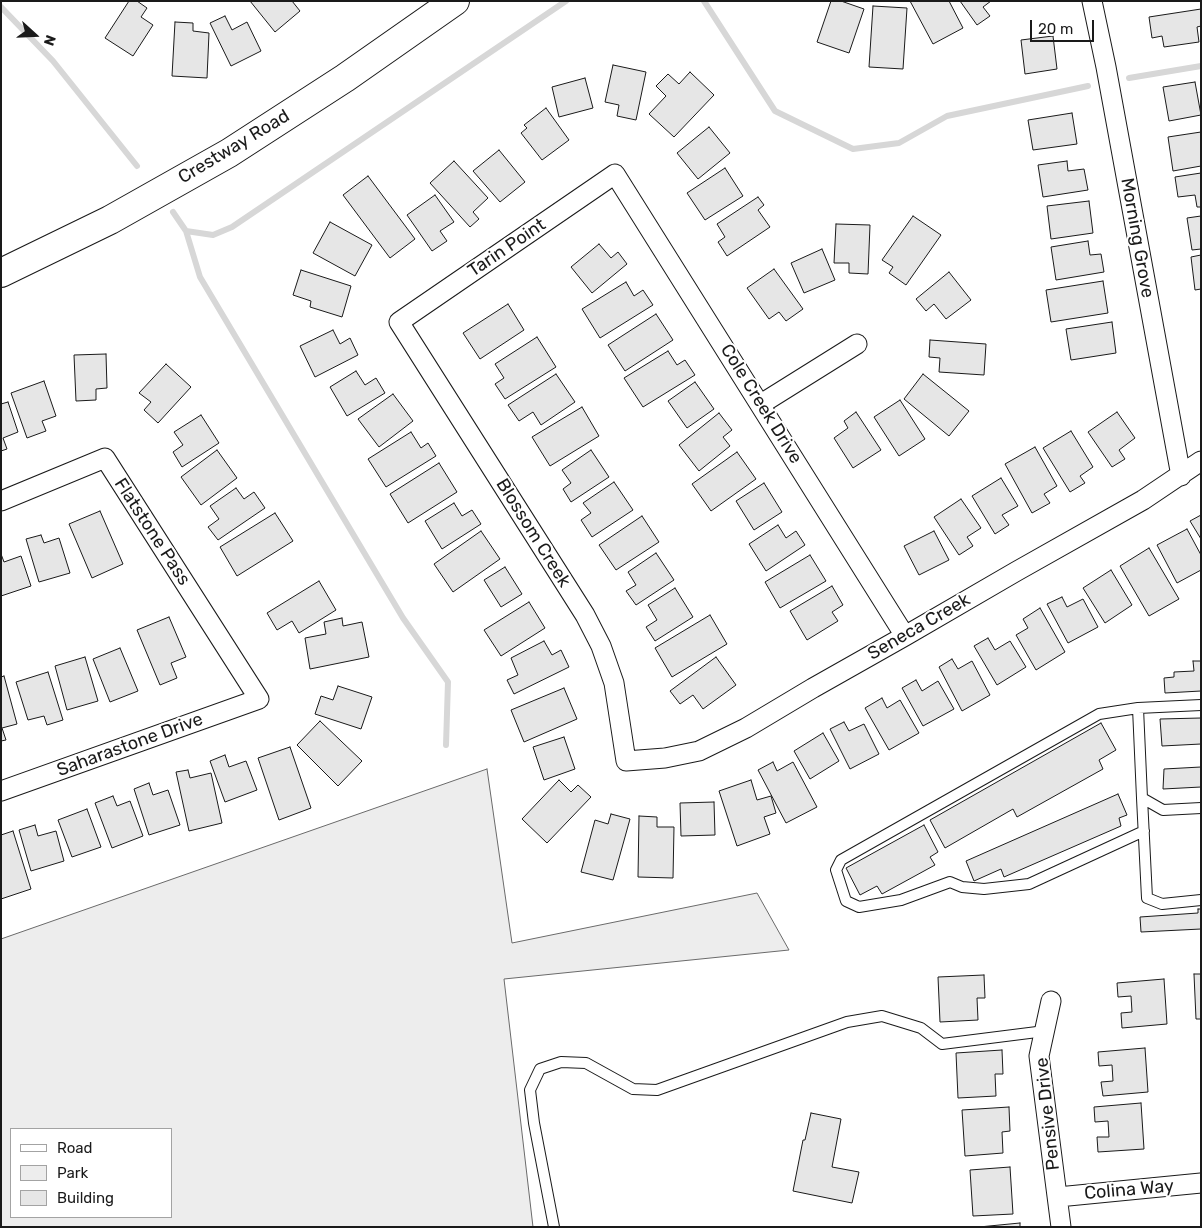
<!DOCTYPE html>
<style>
body{margin:0}
#map{position:relative;width:1202px;height:1228px;overflow:hidden;background:#fff;font-family:Rubik,sans-serif}
canvas{display:block}
.frame{position:absolute;inset:0;border:2px solid #1a1a1a;pointer-events:none}
.legend{position:absolute;left:10px;top:1128px;width:162px;height:90px;box-sizing:border-box;background:#fff;border:1px solid #a3a3a3;margin:0;padding:6px 9px;list-style:none;font-size:15px;color:#1a1a1a}
.legend li{display:flex;align-items:center;gap:10px;height:25px}
.legend b{width:25px;border:1px solid #a3a3a3}
.north{position:absolute;left:10px;top:10px;width:50px;height:50px;-webkit-text-stroke:4px #fff;paint-order:stroke;rotate:110deg;font-size:14px;font-weight:700;line-height:20px;text-align:center;color:#1a1a1a}
.north::after{content:'';display:block;margin:auto;width:18px;height:22px;background:#1a1a1a;clip-path:polygon(50% 0,100% 100%,50% 72%,0 100%)}
.scale{position:absolute;left:1030px;top:20px;width:64px;height:22px;box-sizing:border-box;border:2px solid #1a1a1a;border-top:0;padding-left:6px;font-size:15px;line-height:18px;white-space:nowrap;color:#1a1a1a;-webkit-text-stroke:4px #fff;paint-order:stroke}
</style>
<div id="map">
<canvas width="1202" height="1228"></canvas>
<div class="frame"></div>
<ul class="legend">
<li><b style="height:6px;background:#fff"></b>Road</li>
<li><b style="height:14px;background:#ededed"></b>Park</li>
<li><b style="height:14px;background:#e6e6e6"></b>Building</li>
</ul>
<div class="north">N</div>
<div class="scale">20 m</div>
</div>
<script>
const ctx = document.querySelector('canvas').getContext('2d');
ctx.lineJoin = 'round';
function fillPath(path, color) {
  ctx.fillStyle = color;
  ctx.fill(path, 'evenodd');
}
function shape(rows) {
  const path = new Path2D();
  for (const r of rows) {
    path.moveTo(r[0], r[1]);
    for (let i = 2; i < r.length; i += 2) path.lineTo(r[i], r[i + 1]);
  }
  return path;
}
function strokePath(path, color, width, dash) {
  ctx.strokeStyle = color;
  ctx.lineWidth = width;
  ctx.lineCap = dash ? 'butt' : 'round';
  ctx.setLineDash(dash || []);
  ctx.stroke(path);
}
function label(font, color, halo, rows, align = 'center') {
  ctx.font = font + ' Rubik,sans-serif';
  ctx.lineWidth = 4;
  ctx.setLineDash([]);
  ctx.textBaseline = 'middle';
  ctx.strokeStyle = halo;
  ctx.fillStyle = color;
  for (const [text, x, y, turn = 0] of rows) {
    ctx.save();
    ctx.translate(x, y);
    ctx.rotate((+turn || 0) * Math.PI / 180);
    ctx.textAlign = isNaN(turn) ? turn : align;
    if (halo) ctx.strokeText(text, 0, 0);
    ctx.fillText(text, 0, 0);
    ctx.restore();
  }
}
const green = shape([
 [487,769,512,943,757,893,789,950,504,979,533,1227,1,1227,1,939,487,769],
 [11,1129,171,1129,171,1217,11,1217,11,1129]
]);
const stream = shape([
 [704,1,775,111,853,149,899,143,947,116,1088,86],
 [1,7,53,61,137,166],
 [1129,78,1201,66],
 [173,212,186,231,213,235,232,227,566,1],
 [186,231,200,277,403,618,448,682,446,745]
]);
const building = shape([
 [129,1,137,1,147,8,141,17,153,25,133,56,105,38,129,1],
 [250,1,292,1,300,11,275,32,250,1],
 [831,1,841,1,864,9,849,53,817,42,831,1],
 [910,1,949,1,963,28,933,44,910,1],
 [960,1,991,1,983,7,990,16,977,25,960,1],
 [873,6,907,8,903,69,869,67,873,6],
 [1201,9,1201,26,1197,27,1199,42,1164,47,1162,36,1152,38,1149,17,1201,9],
 [225,16,232,30,247,22,261,51,231,66,210,23,225,16],
 [175,22,193,23,193,31,209,33,207,78,172,76,175,22],
 [1053,36,1057,69,1025,74,1021,40,1053,36],
 [613,65,646,72,636,120,617,116,619,105,605,102,613,65],
 [690,72,714,95,674,137,649,114,666,96,656,86,668,74,679,84,690,72],
 [585,78,593,108,559,117,552,87,585,78],
 [1195,82,1201,115,1169,121,1163,87,1195,82],
 [546,108,569,140,542,160,521,133,527,128,524,125,546,108],
 [1072,113,1077,144,1033,150,1028,120,1072,113],
 [709,127,730,153,698,179,677,153,709,127],
 [1201,132,1201,166,1173,171,1168,137,1201,132],
 [499,150,525,182,500,202,473,171,499,150],
 [454,161,488,198,473,212,479,219,470,227,430,183,454,161],
 [1067,161,1068,171,1084,169,1088,190,1043,197,1038,165,1067,161],
 [725,168,743,196,705,220,687,193,725,168],
 [1201,173,1201,207,1197,207,1195,195,1178,197,1175,177,1201,173],
 [368,176,415,239,390,258,343,195,368,176],
 [435,195,454,222,440,231,447,241,432,251,407,215,435,195],
 [758,197,764,205,758,210,770,227,727,256,718,242,725,237,717,224,758,197],
 [1089,201,1093,233,1051,239,1047,206,1089,201],
 [913,216,941,235,906,285,889,273,893,267,882,260,913,216],
 [1201,216,1201,249,1192,250,1187,218,1201,216],
 [330,222,372,245,355,276,313,253,330,222],
 [836,224,870,225,868,274,849,273,849,263,834,263,836,224],
 [1088,241,1090,255,1101,254,1104,272,1056,280,1051,247,1088,241],
 [599,244,611,258,618,252,627,264,592,293,571,267,599,244],
 [822,249,835,280,804,293,791,263,822,249],
 [1201,255,1201,289,1195,290,1191,257,1201,255],
 [774,269,803,309,786,321,779,312,769,319,747,288,774,269],
 [301,270,351,286,342,317,310,307,311,301,293,295,301,270],
 [949,272,971,300,946,319,934,304,926,311,916,299,949,272],
 [1103,281,1108,313,1051,322,1046,290,1103,281],
 [626,282,634,296,643,290,653,305,600,338,582,309,626,282],
 [508,304,524,330,480,359,463,333,508,304],
 [656,314,673,340,625,371,608,345,656,314],
 [1112,322,1116,353,1071,360,1066,329,1112,322],
 [333,330,340,344,350,338,358,355,315,377,300,346,333,330],
 [537,337,556,367,505,399,495,384,504,378,495,364,537,337],
 [930,340,986,344,984,375,939,372,940,358,929,357,930,340],
 [668,351,677,365,685,360,695,375,643,407,624,378,668,351],
 [106,354,107,388,96,389,96,400,76,401,74,355,106,354],
 [166,364,191,387,158,423,144,410,151,402,139,393,166,364],
 [356,371,365,385,376,378,385,393,347,416,330,387,356,371],
 [556,374,575,402,541,425,533,412,519,421,508,405,556,374],
 [923,374,969,411,949,436,904,399,923,374],
 [44,381,56,416,42,421,46,431,27,438,11,393,44,381],
 [695,382,714,409,687,428,668,401,695,382],
 [393,394,413,421,379,447,358,419,393,394],
 [900,400,925,439,899,456,874,417,900,400],
 [8,402,18,432,3,438,7,449,1,451,1,404,8,402],
 [582,407,599,436,550,466,532,437,582,407],
 [856,412,881,450,853,468,834,438,848,428,844,421,856,412],
 [1117,412,1135,438,1119,450,1125,459,1112,467,1088,432,1117,412],
 [719,413,732,430,723,437,730,446,699,471,679,445,719,413],
 [201,415,219,443,182,467,173,452,183,445,174,432,201,415],
 [1071,431,1093,467,1080,476,1085,483,1070,492,1043,448,1071,431],
 [411,432,421,448,428,443,436,456,386,487,368,459,411,432],
 [1035,447,1057,486,1044,494,1050,503,1032,513,1005,464,1035,447],
 [217,450,237,478,201,505,181,477,217,450],
 [591,450,609,477,571,502,563,489,571,483,562,470,591,450],
 [737,452,756,479,711,511,692,484,737,452],
 [439,463,457,492,408,523,390,494,439,463],
 [1001,478,1018,506,1002,515,1009,525,995,534,972,496,1001,478],
 [614,482,633,510,592,537,581,520,591,513,583,503,614,482],
 [764,483,782,512,754,530,736,501,764,483],
 [236,488,244,499,254,492,265,508,218,540,208,527,219,519,210,506,236,488],
 [961,499,981,528,967,537,973,546,959,555,934,517,961,499],
 [454,503,462,516,472,510,481,524,442,549,425,521,454,503],
 [100,511,123,564,92,578,69,524,100,511],
 [275,513,293,541,237,576,220,547,275,513],
 [1201,515,1201,539,1190,521,1201,515],
 [642,516,659,542,616,570,599,545,642,516],
 [778,525,786,538,796,531,805,545,766,571,749,544,778,525],
 [1187,529,1201,555,1201,570,1177,583,1157,545,1187,529],
 [481,531,500,559,453,592,434,564,481,531],
 [934,531,949,560,919,575,904,546,934,531],
 [41,535,44,543,59,538,70,573,39,582,26,539,41,535],
 [1149,548,1179,599,1149,616,1120,566,1149,548],
 [656,553,674,580,636,605,626,591,636,585,628,572,656,553],
 [1,554,4,562,21,556,31,586,1,596,1,554],
 [810,555,826,581,780,608,765,582,810,555],
 [505,567,522,594,501,607,484,580,505,567],
 [1111,570,1132,605,1105,623,1083,588,1111,570],
 [319,581,336,610,299,633,292,621,277,630,267,613,319,581],
 [832,586,843,605,832,612,838,621,807,640,790,611,832,586],
 [675,588,693,617,655,641,646,627,657,620,648,605,675,588],
 [1062,597,1067,607,1083,599,1098,627,1068,643,1047,604,1062,597],
 [529,602,545,628,501,656,484,630,529,602],
 [1040,608,1065,652,1036,670,1016,635,1028,628,1023,619,1040,608],
 [710,615,727,644,672,677,655,648,710,615],
 [169,617,186,657,171,663,177,678,160,685,137,630,169,617],
 [342,618,343,626,362,622,369,657,310,669,305,638,326,634,324,622,342,618],
 [988,638,995,650,1010,641,1026,667,997,685,974,646,988,638],
 [544,641,552,655,561,650,569,667,514,694,507,680,518,675,511,658,544,641],
 [120,648,138,691,110,702,93,659,120,648],
 [85,657,98,701,67,710,55,666,85,657],
 [716,657,736,685,703,709,693,695,680,704,670,691,716,657],
 [952,659,958,669,972,661,990,695,962,711,939,667,952,659],
 [1193,661,1201,661,1201,691,1165,693,1164,678,1174,677,1174,672,1194,671,1193,661],
 [48,672,63,720,47,725,44,716,28,720,16,682,48,672],
 [4,676,17,724,2,728,6,740,1,741,1,677,4,676],
 [916,680,922,691,938,681,954,709,923,726,902,688,916,680],
 [338,686,372,697,361,729,315,714,321,696,333,700,338,686],
 [564,688,577,719,524,742,511,710,564,688],
 [882,698,887,708,900,700,919,733,889,750,865,708,882,698],
 [1201,718,1201,744,1162,746,1160,719,1201,718],
 [320,721,362,761,338,786,297,745,320,721],
 [844,722,849,731,864,724,879,754,850,769,830,729,844,722],
 [1101,723,1116,750,1099,760,1103,769,1017,817,1013,809,945,848,930,820,1101,723],
 [823,733,839,761,810,779,794,751,823,733],
 [564,737,575,769,544,780,533,747,564,737],
 [290,747,311,808,279,820,258,758,290,747],
 [225,755,229,767,246,761,257,790,225,802,210,761,225,755],
 [773,762,777,771,793,762,817,807,786,823,758,770,773,762],
 [1201,767,1201,787,1163,789,1164,769,1201,767],
 [188,770,190,778,211,773,222,823,189,831,176,772,188,770],
 [559,780,571,792,578,785,591,797,547,843,522,819,559,780],
 [751,780,757,800,771,796,776,813,764,817,770,834,737,846,719,791,751,780],
 [149,783,153,795,168,790,180,825,149,835,134,789,149,783],
 [1118,794,1127,815,1119,818,1121,826,1004,877,1001,869,974,881,966,861,1118,794],
 [113,796,117,806,130,801,143,836,112,848,95,803,113,796],
 [714,802,715,835,681,836,680,803,714,802],
 [87,809,101,847,72,857,58,820,87,809],
 [611,814,630,819,613,880,581,872,595,820,608,824,611,814],
 [639,816,657,817,657,827,674,827,673,878,638,877,639,816],
 [35,825,38,836,56,831,64,861,31,871,19,830,35,825],
 [924,825,938,852,930,857,935,865,882,894,877,886,860,895,846,868,924,825],
 [13,831,31,889,1,899,1,835,13,831],
 [1198,909,1201,909,1201,929,1141,932,1140,917,1198,913,1198,909],
 [1194,974,1201,974,1201,1019,1196,1019,1194,974],
 [984,975,985,998,977,998,978,1020,940,1022,938,977,984,975],
 [1164,979,1167,1024,1122,1028,1121,1013,1132,1012,1131,996,1118,997,1117,983,1164,979],
 [1145,1048,1148,1092,1103,1096,1101,1082,1113,1081,1112,1065,1099,1066,1098,1052,1145,1048],
 [1002,1050,1003,1074,995,1074,996,1096,958,1098,956,1053,1002,1050],
 [1141,1103,1144,1149,1098,1152,1097,1137,1109,1137,1108,1121,1095,1122,1094,1107,1141,1103],
 [1009,1107,1010,1131,1002,1132,1003,1153,965,1156,962,1110,1009,1107],
 [811,1113,841,1119,832,1167,859,1172,852,1203,793,1191,803,1140,805,1140,811,1113],
 [1010,1167,1013,1214,973,1216,970,1170,1010,1167],
 [1020,1223,1020,1227,979,1227,1020,1223]
]);
const lane = shape([
 [1201,705,1138,708,1142,798,1163,810,1201,808],
 [1138,708,1099,714,841,860,836,870,846,901,859,907,901,900,950,882,962,887,984,889,1029,884,1144,831],
 [1142,798,1147,898,1162,904,1201,900],
 [554,1227,534,1123,530,1090,540,1069,561,1062,586,1063,633,1089,657,1090,847,1022,882,1016,921,1028,942,1044,1045,1031]
]);
const street = shape([
 [1092,1,1106,67,1181,476],
 [761,404,857,344],
 [1,501,105,458,259,699,1,791],
 [905,636,615,174,399,322,585,615,601,646,614,683,626,761,665,758,699,751,746,728,813,688,905,636,1017,571,1143,500,1201,461],
 [1051,1001,1039,1056,1061,1227],
 [1058,1197,1201,1183]
]);
const secondary = shape([
 [1,273,110,220,229,153,345,78,455,1]
]);
const streetNames = [
 ["Crestway Road",234,147,-31],
 ["Morning Grove",1137,238,80],
 ["Tarin Point",507,248,-34],
 ["Cole Creek Drive",761,404,58],
 ["Flatstone Pass",152,532,57],
 ["Blossom Creek",533,533,58],
 ["Seneca Creek",919,627,-30],
 ["Saharastone Drive",130,745,-20],
 ["Pensive Drive",1048,1114,-96],
 ["Colina Way",1129,1190,-5]
];
fillPath(green, '#ededed');
strokePath(green, '#6a6a6a', 1);
strokePath(stream, '#d7d7d7', 6);
fillPath(building, '#e6e6e6');
strokePath(building, '#1a1a1a', 1);
strokePath(lane, '#1a1a1a', 12);
strokePath(street, '#1a1a1a', 21);
strokePath(secondary, '#1a1a1a', 30);
strokePath(lane, '#fff', 10);
strokePath(street, '#fff', 19);
strokePath(secondary, '#fff', 28);
label('18px', '#1a1a1a', '#fff', streetNames);
</script>
